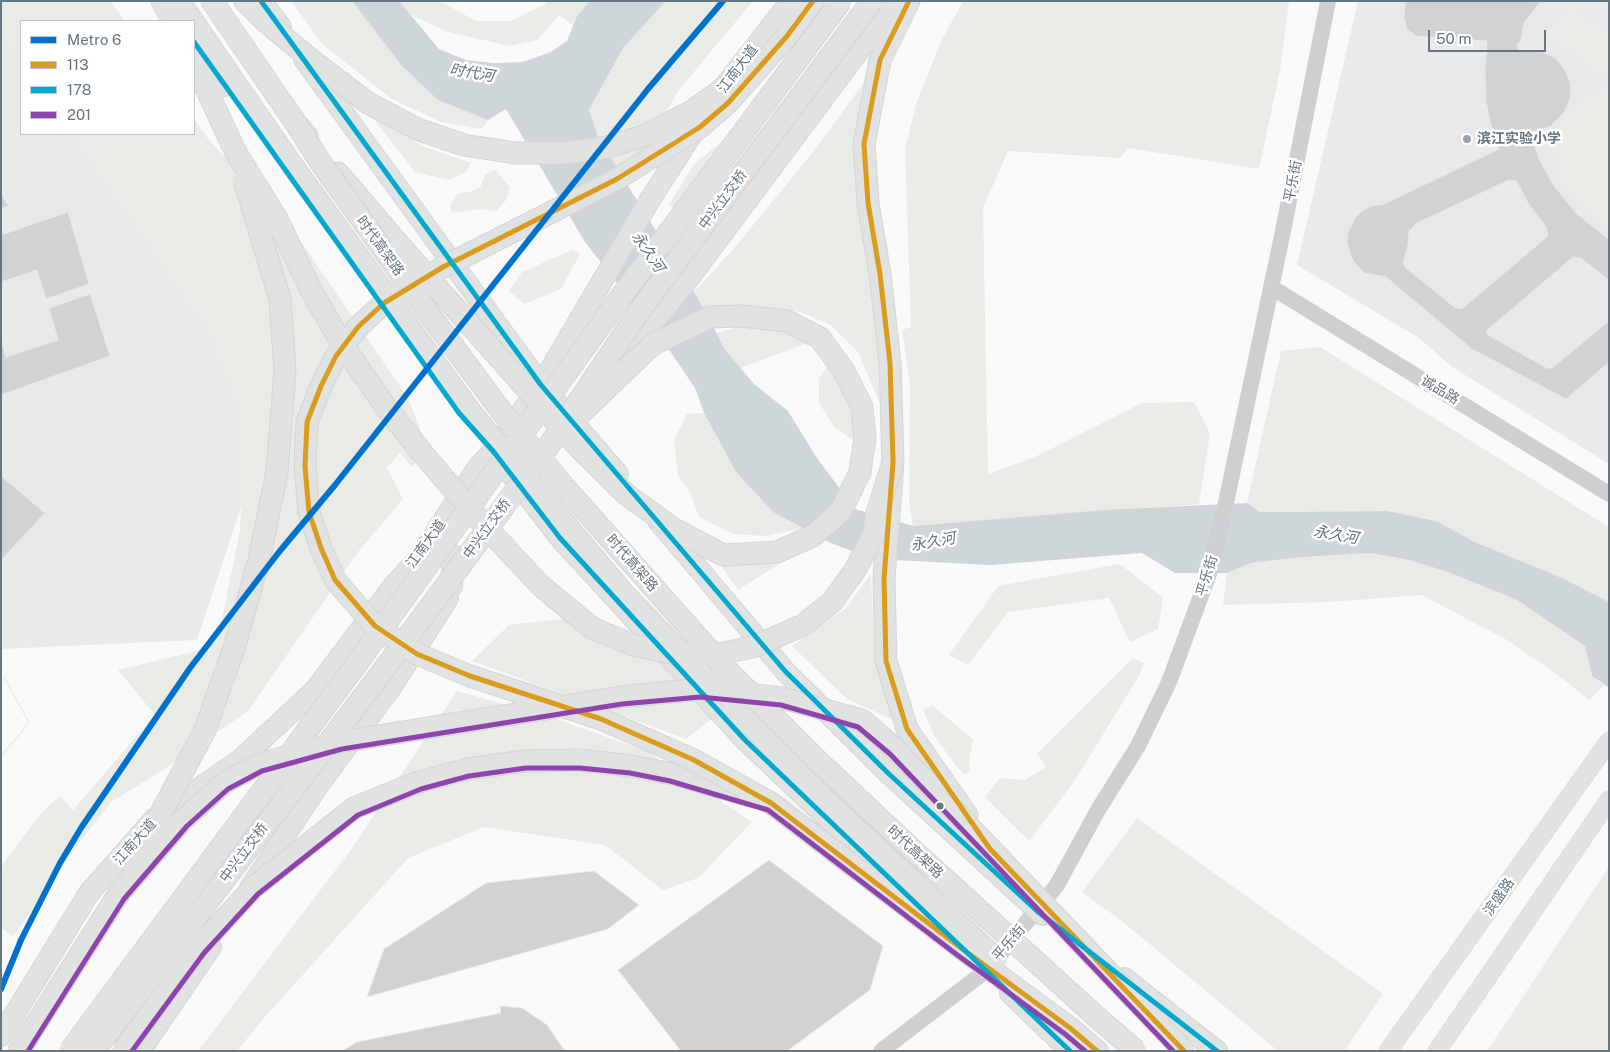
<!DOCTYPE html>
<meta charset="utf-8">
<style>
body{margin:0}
#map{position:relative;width:1610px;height:1052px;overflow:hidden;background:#f9f9f9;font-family:"Public Sans",sans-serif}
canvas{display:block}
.frame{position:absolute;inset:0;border:2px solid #657683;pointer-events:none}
.legend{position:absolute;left:20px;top:20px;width:175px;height:115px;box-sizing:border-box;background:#fff;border:1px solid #c1c8cd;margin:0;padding:6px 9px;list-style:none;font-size:15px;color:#657683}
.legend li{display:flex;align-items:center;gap:10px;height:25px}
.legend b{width:25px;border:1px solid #c1c8cd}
.scale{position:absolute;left:1428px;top:30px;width:118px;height:22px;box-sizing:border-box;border:2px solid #657683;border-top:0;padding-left:6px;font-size:15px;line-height:18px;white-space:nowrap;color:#657683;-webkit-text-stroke:4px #fff;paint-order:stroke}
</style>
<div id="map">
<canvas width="1610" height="1052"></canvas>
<div class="frame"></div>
<ul class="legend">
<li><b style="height:6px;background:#0072ce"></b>Metro 6</li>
<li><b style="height:6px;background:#da9c1a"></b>113</li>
<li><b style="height:6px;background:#00a9ce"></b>178</li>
<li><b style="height:6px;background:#8e44ad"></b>201</li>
</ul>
<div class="scale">50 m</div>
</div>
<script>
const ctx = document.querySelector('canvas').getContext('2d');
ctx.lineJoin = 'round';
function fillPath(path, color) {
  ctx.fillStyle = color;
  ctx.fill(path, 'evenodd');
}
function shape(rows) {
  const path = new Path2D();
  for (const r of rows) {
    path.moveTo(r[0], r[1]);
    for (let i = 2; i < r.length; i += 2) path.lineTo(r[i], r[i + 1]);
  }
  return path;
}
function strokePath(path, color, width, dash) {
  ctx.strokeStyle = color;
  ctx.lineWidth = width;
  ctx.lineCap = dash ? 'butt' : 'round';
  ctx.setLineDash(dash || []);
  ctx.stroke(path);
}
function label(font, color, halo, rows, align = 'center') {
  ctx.font = font + ' "Public Sans","Noto Sans SC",sans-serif';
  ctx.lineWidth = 5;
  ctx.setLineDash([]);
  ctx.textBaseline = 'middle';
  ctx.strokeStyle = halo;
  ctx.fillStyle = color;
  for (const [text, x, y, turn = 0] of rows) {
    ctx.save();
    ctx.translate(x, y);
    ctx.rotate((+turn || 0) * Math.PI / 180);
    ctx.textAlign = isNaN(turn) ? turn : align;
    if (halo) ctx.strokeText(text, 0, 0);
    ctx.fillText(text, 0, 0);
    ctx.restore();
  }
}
const built = shape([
 [1,1,110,1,125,21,21,21,21,134,194,134,194,118,252,474,197,640,1,649],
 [1358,1,1609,1,1609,464,1452,367,1419,338,1297,265]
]);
const green = shape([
 [1,1,110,1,125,21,21,21,21,61,1,32],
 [291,1,352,1,402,66,438,100,488,120,482,129,441,122,392,99,323,45],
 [399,1,440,1,476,21,511,21,545,4,548,1,590,1,577,16,573,25,559,15,537,40,510,46,448,32,409,14],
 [666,1,753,1,678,91,626,184,599,139,589,110,623,48],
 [963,1,1289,1,1280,71,1259,169,1128,148,1120,158,1008,151,983,208,988,474,1037,456,1142,403,1194,402,1210,433,1199,504,913,526,909,502,910,385,902,330,911,327,905,149,916,104,942,39],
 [1571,6,1609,36,1609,80,1549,35],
 [868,77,859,209,884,382,881,406,858,352,831,325,800,312,735,305,705,312,694,292,736,246,813,152],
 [1609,90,1609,227,1581,205,1569,191,1558,171,1555,152,1556,131,1567,114,1579,100,1595,92],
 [370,114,422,146,471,163,466,172,449,180,415,172],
 [194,118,206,136,304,246,408,398,428,450,412,467,400,453,387,468,403,499,358,552,248,711,163,770,111,802,69,856,13,937,1,927,1,867,40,814,60,796,73,810,155,715,118,670,197,651,220,629,240,530,243,467,237,402,208,330,72,134,194,134],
 [725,139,679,211,669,205,694,164],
 [495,170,510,187,506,200,496,211,480,209,452,213,450,206,457,194,472,191,481,186,485,174],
 [572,250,580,254,561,289,524,304,509,291,522,272],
 [744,325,795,330,810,342,740,368,726,351,717,333],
 [1320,347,1609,527,1609,602,1562,578,1475,542,1436,521,1388,511,1260,512,1247,503,1281,351],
 [830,363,859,408,855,441,835,428,819,403,819,378],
 [704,413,736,472,773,512,803,528,765,536,733,534,699,517,690,492,678,476,674,439,687,414],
 [712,553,773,562,784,561,738,590],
 [1371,553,1409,560,1448,572,1517,600,1585,646,1592,676,1604,686,1589,700,1566,681,1509,641,1422,595,1328,602,1223,605,1227,573,1251,563,1303,557],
 [1120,564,1163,598,1158,629,1130,642,1109,598,1008,612,968,665,949,655,998,586],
 [871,574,873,628,877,660,896,721,847,699,792,646,846,608],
 [570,618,665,661,714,717,686,739,472,661,509,625],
 [1133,658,1144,663,1140,674,1074,782,1029,841,985,797,1000,778,1025,780,1046,767,1037,754],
 [457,691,557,719,648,752,752,822,698,878,663,890,605,845,484,827,408,858,263,1019,237,1051,198,1051,350,851],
 [932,705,973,739,969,761,970,771,964,774,957,767,935,737,923,710],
 [1137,818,1383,994,1344,1051,1278,1051,1123,922,1082,892],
 [1609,867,1609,1051,1487,1051]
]);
const water = shape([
 [352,1,399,1,439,49,466,60,493,63,523,62,551,52,567,41,577,16,590,1,666,1,623,48,589,110,599,139,697,297,726,351,754,384,788,411,817,458,855,509,913,526,1105,510,1247,503,1260,512,1388,511,1436,521,1475,542,1562,578,1609,602,1609,688,1592,676,1585,646,1517,600,1448,572,1409,560,1371,553,1303,557,1251,563,1227,573,1175,573,1142,553,990,565,875,559,833,544,773,512,736,472,704,413,695,388,670,351,585,242,506,109,488,120,438,100,402,66]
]);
const building = shape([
 [1405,1,1541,1,1524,23,1521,41,1518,43,1517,51,1528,50,1543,52,1555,58,1563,67,1567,74,1570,82,1571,96,1564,113,1551,126,1537,131,1524,131,1525,135,1531,136,1540,161,1554,186,1563,197,1576,213,1609,240,1609,280,1581,258,1573,257,1486,331,1488,335,1547,368,1552,368,1609,321,1609,362,1566,399,1472,349,1386,277,1364,273,1353,261,1347,243,1348,232,1356,217,1362,211,1371,206,1384,204,1499,149,1491,126,1486,101,1485,69,1487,41,1416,36,1407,29,1404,18,1405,1],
 [1509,180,1516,181,1518,184,1528,203,1546,227,1548,236,1463,308,1458,309,1453,306,1406,268,1403,263,1408,246,1409,231,1417,223,1509,180],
 [1,195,9,206,1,209,1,195],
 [68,212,89,284,46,299,37,270,1,282,1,235,68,212],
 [90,294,110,356,1,395,1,339,6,357,58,340,49,308,90,294],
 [1,476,45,513,1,560,1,476],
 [1,678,5,678,29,723,1,756,1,678],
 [1,678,5,678,29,723,1,756,1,678],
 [769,860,883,946,870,990,787,1051,681,1051,618,970,769,860],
 [594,871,639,905,608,929,367,997,384,949,486,883,594,871],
 [500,1006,522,1008,547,1025,565,1051,342,1051,357,1042,501,1013,500,1006]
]);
const tertiary = shape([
 [1271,287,1609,494],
 [881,1051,987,970,1057,885,1098,810,1138,746,1169,682,1209,574,1227,498,1283,231,1328,1]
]);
const secondary = shape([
 [1388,1051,1609,741],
 [1437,1051,1609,800]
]);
const primary = shape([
 [261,1,281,27],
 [194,42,225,86],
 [304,59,541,385,618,474],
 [719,93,791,1],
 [612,373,690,277,896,1],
 [510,473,560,538,745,740,923,909],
 [658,521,785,671,888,773,1042,915],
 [420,558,453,555,452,586],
 [250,888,320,783,392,686,448,598],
 [1124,978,1217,1051],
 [1010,993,1070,1051],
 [1,1036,89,893,154,819,240,760,315,690,395,584,419,558,478,467,493,451,541,385,651,198,696,128],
 [140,1051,211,947]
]);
const trunk = shape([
 [162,1,173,21],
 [179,1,193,21],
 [212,1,295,122,307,136],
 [245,1,267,23],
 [909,1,880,60,864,144,868,203,880,274,890,363,893,462,884,579,886,661,907,729,967,815],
 [194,23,222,64],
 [787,36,813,1],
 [194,62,235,151],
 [338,173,401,247],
 [419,782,468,769,525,761,580,760,631,766,672,774,750,796],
 [1070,1028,1097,1051],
 [19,1051,118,895]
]);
const trunkBridge = shape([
 [267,23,314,62,368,103,417,129,464,145,515,153,563,153,603,148,644,136,692,111,733,82],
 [787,36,728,103,700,127,617,179,443,267,384,303,358,327,336,356,321,386,307,422,305,467,309,512,321,548,335,580,375,626,417,654,470,676,601,719,694,760,771,803,961,948,1070,1028],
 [222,64,292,165,472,414,625,595,723,697,820,795,996,959],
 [295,122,321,163,430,315,502,412,568,491,725,668,819,762,916,853,1099,1019,1136,1051],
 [235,151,277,219,311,290,342,344,385,406,423,454,485,526,541,586,592,628,633,645,676,654,720,654,756,646,803,625,832,602,855,570,873,536,877,513,893,462],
 [401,247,581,450,627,495,674,529,723,555,777,552,813,536,841,511,860,472,865,438,862,407,844,371,820,338,787,321,741,316,710,317,652,345,579,415],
 [134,864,205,730,235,645,259,560,277,472,285,371,280,299,244,180],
 [118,895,182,821,224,783,259,764,340,742,621,697,700,689,782,698,862,720,895,749,1184,1051],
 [70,1051,358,662,623,294,841,1],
 [94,1051,377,679,550,444,643,306,872,1],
 [123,1051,198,948,253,888,354,808,419,782]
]);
const bus1 = shape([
 [813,1,787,36,728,103,700,127,617,179,443,267,384,303,358,327,336,356,321,386,307,422,305,467,309,512,321,548,335,580,375,626,417,654,470,676,601,719,694,760,771,803,961,948,1070,1028,1097,1051],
 [909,1,880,60,864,144,868,203,880,274,890,363,893,462,884,579,886,661,907,729,990,849,1184,1051]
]);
const bus2 = shape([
 [261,1,541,385,785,671,888,773,1037,911,1217,1051],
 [194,42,459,413,493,451,560,538,745,740,1070,1051]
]);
const bus3 = shape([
 [28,1051,124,899,187,826,228,789,262,771,342,749,622,704,700,697,781,705,858,727,890,754,1173,1051],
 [132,1051,204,953,258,894,358,815,421,789,469,776,526,768,580,768,630,773,670,781,768,810,956,954,1065,1034,1085,1051]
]);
const metro1 = shape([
 [1,989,21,940,60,863,81,828,190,668,279,552,335,485,648,89,723,1]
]);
const markers = [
 [1467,139,5,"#99a4ac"],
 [940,806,4.5,"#657683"]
];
const streetNames = [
 ["江南大道",738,69,-53],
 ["平乐街",1293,181,-79],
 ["中兴立交桥",723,200,-53],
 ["时代高架路",380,246,54],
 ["诚品路",1440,390,31],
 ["中兴立交桥",487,529,-54],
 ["江南大道",426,544,-54],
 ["时代高架路",632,563,49],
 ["平乐街",1207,576,-73],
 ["江南大道",135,842,-48],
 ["时代高架路",915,852,43],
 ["中兴立交桥",244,853,-53],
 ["滨盛路",1499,897,-55],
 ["平乐街",1009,943,-50]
];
const poiNames = [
 ["滨江实验小学",1477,139]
];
const waterNames = [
 ["时代河",472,73,10],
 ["永久河",648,252,56],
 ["永久河",1336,535,10],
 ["永久河",933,542,-10]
];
fillPath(built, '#e8e9e9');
fillPath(green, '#e8ebe6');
fillPath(water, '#ced6d9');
fillPath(building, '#d0d2d3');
strokePath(building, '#e8e8e8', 1);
strokePath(secondary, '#d5d6d7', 19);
strokePath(primary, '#d5d6d7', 22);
strokePath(trunk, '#d5d6d6', 23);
strokePath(tertiary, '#cecfd0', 16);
strokePath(secondary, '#e1e2e2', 18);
strokePath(primary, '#e1e2e2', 20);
strokePath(trunk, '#e1e2e2', 21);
strokePath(trunkBridge, '#d5d6d6', 23, []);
strokePath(trunkBridge, '#e1e2e2', 21);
strokePath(bus1, '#da9c1a', 5);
strokePath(bus2, '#00a9ce', 5);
strokePath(bus3, '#8e44ad', 5);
strokePath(metro1, '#0072ce', 6);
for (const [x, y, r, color] of markers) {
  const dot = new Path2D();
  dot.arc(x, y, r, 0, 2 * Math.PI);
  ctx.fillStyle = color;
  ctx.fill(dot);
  strokePath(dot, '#fff', 2);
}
label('14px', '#657683', '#fff', streetNames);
label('bold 14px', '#657683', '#fff', poiNames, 'left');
label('italic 15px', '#60757c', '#fff', waterNames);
</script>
